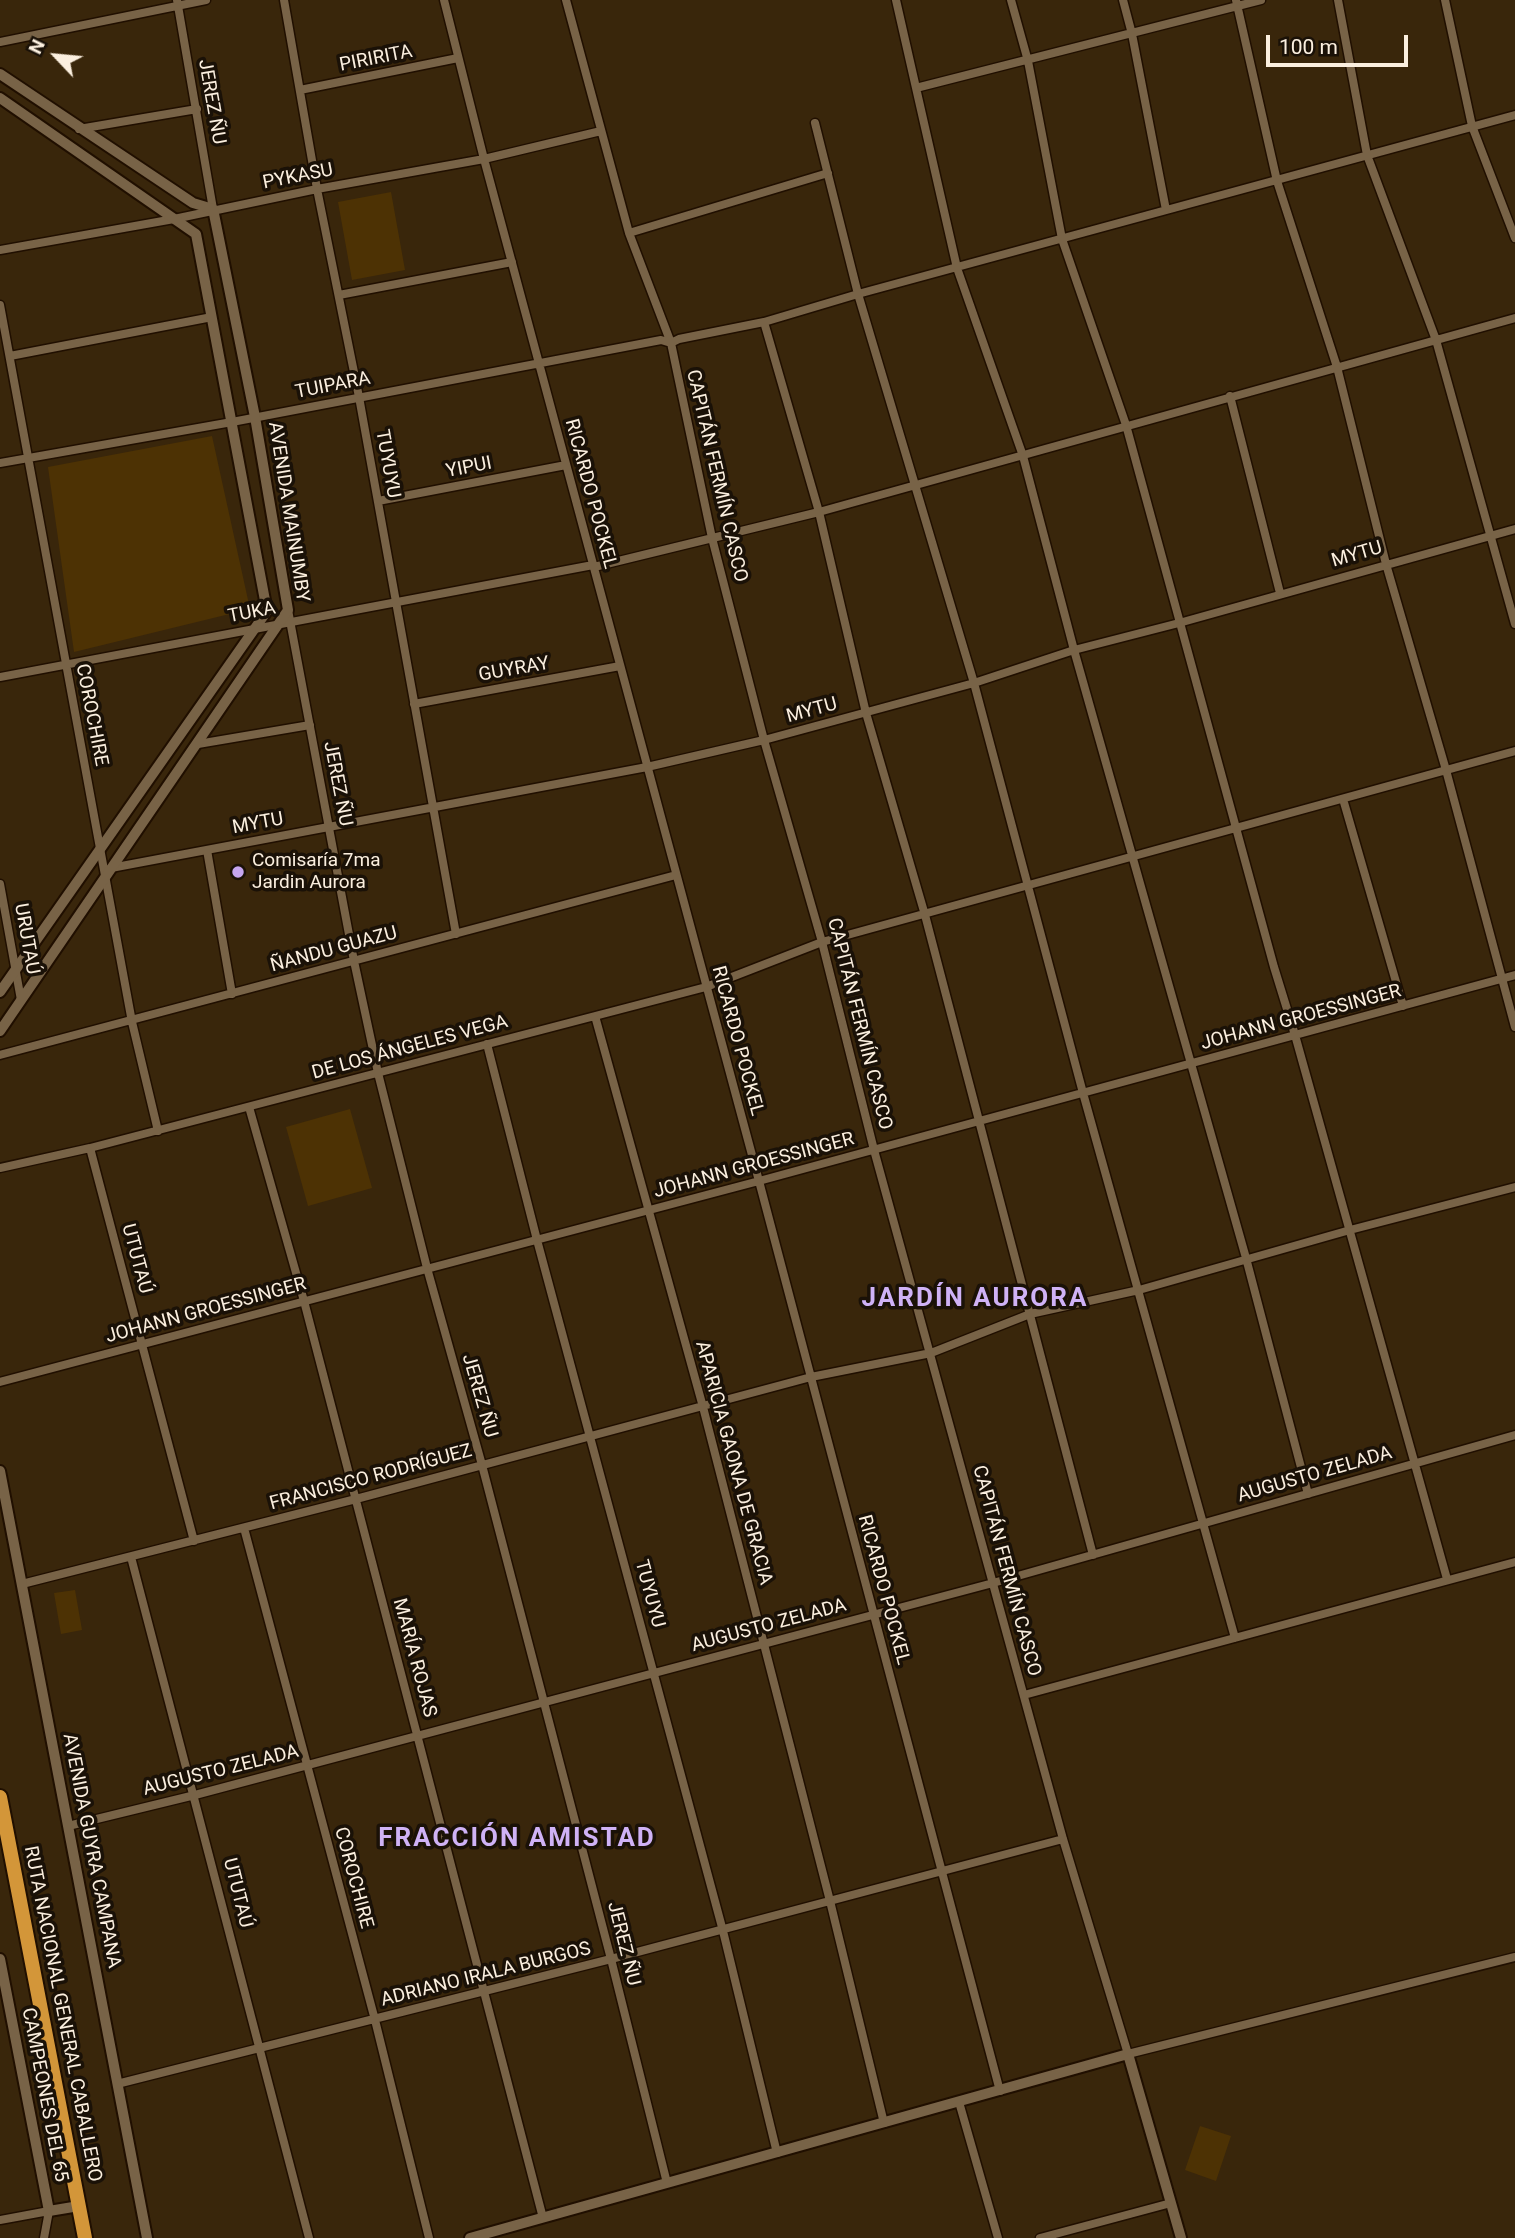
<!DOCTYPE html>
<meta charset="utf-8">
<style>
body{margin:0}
#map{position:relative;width:1515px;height:2238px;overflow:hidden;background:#39260b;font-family:Roboto,sans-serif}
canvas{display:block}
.north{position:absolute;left:21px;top:21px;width:70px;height:70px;-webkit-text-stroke:5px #1a1107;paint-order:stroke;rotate:296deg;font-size:19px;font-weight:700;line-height:28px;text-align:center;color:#fbefdf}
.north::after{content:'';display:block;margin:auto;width:24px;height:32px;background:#fbefdf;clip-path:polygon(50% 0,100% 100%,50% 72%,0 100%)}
.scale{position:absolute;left:1266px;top:35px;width:142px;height:32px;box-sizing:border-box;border:4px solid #fbefdf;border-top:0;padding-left:9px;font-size:21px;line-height:24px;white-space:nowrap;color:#fbefdf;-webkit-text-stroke:5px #1a1107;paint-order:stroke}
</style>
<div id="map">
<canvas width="1515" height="2238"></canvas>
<div class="north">N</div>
<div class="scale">100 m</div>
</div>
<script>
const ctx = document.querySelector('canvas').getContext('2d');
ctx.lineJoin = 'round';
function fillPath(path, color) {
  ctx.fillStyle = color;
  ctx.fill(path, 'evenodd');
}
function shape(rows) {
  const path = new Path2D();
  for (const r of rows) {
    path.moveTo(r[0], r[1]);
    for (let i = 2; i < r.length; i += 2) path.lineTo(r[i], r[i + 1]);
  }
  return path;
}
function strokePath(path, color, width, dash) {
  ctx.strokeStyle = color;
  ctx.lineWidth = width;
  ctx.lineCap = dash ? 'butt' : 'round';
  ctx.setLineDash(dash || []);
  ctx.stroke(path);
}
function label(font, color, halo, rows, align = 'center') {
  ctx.font = font + ' Roboto,sans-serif';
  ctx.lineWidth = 7;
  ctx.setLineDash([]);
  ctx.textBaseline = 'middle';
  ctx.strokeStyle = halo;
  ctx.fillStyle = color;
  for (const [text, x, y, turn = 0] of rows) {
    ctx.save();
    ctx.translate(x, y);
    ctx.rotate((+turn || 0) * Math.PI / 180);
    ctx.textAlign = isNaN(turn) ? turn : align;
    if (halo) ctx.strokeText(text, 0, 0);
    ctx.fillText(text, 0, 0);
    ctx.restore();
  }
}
const green = shape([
 [391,192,405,270,352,280,338,202],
 [212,436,250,609,74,652,48,467],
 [350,1109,372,1188,308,1206,286,1127],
 [75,1590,82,1630,61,1634,54,1593],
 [1200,2126,1231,2136,1216,2181,1185,2170]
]);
const street = shape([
 [177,0,213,209],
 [284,0,317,189,359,397,456,934],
 [444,0,484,159,759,1181,1000,2091],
 [566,0,629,233,671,343,712,538,764,740,822,942,874,1150,1063,1839,1128,2054,1515,1957],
 [896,0,957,268,1023,456,1074,650,1246,1258,1308,1494],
 [1011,0,1028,61,1062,239,1126,425,1274,967,1295,1035,1447,1579],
 [1123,0,1132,34,1166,210],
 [1236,0,1277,181,1337,367,1386,564,1446,770,1515,1027],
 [1338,0,1367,155,1436,340,1515,624],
 [1445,0,1472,126,1515,238],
 [0,42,206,0],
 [916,88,1261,0],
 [300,90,458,58],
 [815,123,858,294,974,683,1083,1093,1235,1638],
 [79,129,197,109],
 [629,233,828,173],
 [0,250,174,219,317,189,484,159,601,131],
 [339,295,512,262],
 [0,305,132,1022,158,1131],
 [764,322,819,512,866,713,925,915,1093,1555],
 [10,356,212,317],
 [1230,396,1280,593],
 [0,463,232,422,661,340,671,343,679,339,764,322,858,294,1515,115],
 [378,501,566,465],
 [594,567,819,512,1515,318],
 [288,610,354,961,378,1073,427,1268,482,1465,611,1959,667,2183],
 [0,677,593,565],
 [414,704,620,666],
 [198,744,310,725],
 [1343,799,1403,1006],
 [207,850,232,994],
 [111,868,647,767,764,740,974,683,1074,650,1179,623,1515,529],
 [0,884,21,1000],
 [595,1016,703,1407,830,1901,884,2123],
 [487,1044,537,1240,723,1931,777,2153],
 [0,1055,676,875],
 [249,1107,304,1301,543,2218],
 [90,1148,194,1541],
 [0,1168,90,1148,706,987,822,942,1515,751],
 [0,1382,759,1181,1515,975],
 [244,1528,375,2020,429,2238],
 [131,1557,309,2238],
 [22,1584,356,1499,811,1377,931,1353,1030,1314,1139,1290,1350,1230,1515,1187],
 [1024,1695,1515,1562],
 [68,1826,195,1795,993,1583,1515,1435],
 [117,2084,611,1959,1063,1839],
 [959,2102,998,2238],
 [0,2220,49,2211,44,2238],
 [1040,2238,1171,2203]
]);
const secondary = shape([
 [0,74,193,203,213,209,255,417,288,610,0,1031],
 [0,98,196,234,267,611,0,992],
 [0,1471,147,2238],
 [0,1959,49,2211,79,2206],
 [470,2238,1128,2054,1181,2238]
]);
const highway = shape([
 [0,1797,85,2238]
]);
const markers = [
 [238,872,7,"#c6a6f0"]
];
const streetNames = [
 ["PIRIRITA",376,59,-11],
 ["JEREZ ÑU",211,102,80],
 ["PYKASU",298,177,-11],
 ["TUIPARA",333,386,-11],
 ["TUYUYU",387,464,80],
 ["YIPUI",469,468,-11],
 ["CAPITÁN FERMÍN CASCO",716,476,77],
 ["RICARDO POCKEL",590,494,75],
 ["AVENIDA MAINUMBY",288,512,81],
 ["MYTU",1357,555,-16],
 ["TUKA",252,613,-11],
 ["GUYRAY",514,670,-10],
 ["MYTU",812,711,-15],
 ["COROCHIRE",91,715,79],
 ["JEREZ ÑU",337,784,79],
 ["MYTU",258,824,-10],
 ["URUTAÚ",26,939,80],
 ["ÑANDU GUAZU",334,950,-15],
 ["JOHANN GROESSINGER",1301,1018,-15],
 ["CAPITÁN FERMÍN CASCO",859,1024,76],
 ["RICARDO POCKEL",737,1041,75],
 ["DE LOS ÁNGELES VEGA",410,1048,-15],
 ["JOHANN GROESSINGER",754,1166,-15],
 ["UTUTAÚ",136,1259,75],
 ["JOHANN GROESSINGER",206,1311,-15],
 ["JEREZ ÑU",479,1396,74],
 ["APARICIA GAONA DE GRACIA",733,1463,75],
 ["AUGUSTO ZELADA",1315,1475,-16],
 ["FRANCISCO RODRÍGUEZ",371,1478,-15],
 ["CAPITÁN FERMÍN CASCO",1006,1571,75],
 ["RICARDO POCKEL",883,1590,75],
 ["TUYUYU",649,1594,75],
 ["AUGUSTO ZELADA",769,1626,-15],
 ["MARÍA ROJAS",414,1658,75],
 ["AUGUSTO ZELADA",221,1771,-14],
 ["AVENIDA GUYRA CAMPANA",91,1851,79],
 ["COROCHIRE",353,1878,75],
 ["UTUTAÚ",237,1893,76],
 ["JEREZ ÑU",623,1944,76],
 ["ADRIANO IRALA BURGOS",486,1975,-14],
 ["RUTA NACIONAL GENERAL CABALLERO",62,2014,79],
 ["CAMPEONES DEL 65",44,2095,79]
];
const poiNames = [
 ["Comisaría 7ma",252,861],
 ["Jardin Aurora",252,883]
];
const districtNames = [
 ["JARDÍN AURORA",975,1299],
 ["FRACCIÓN AMISTAD",517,1839]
];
fillPath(green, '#4d3204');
strokePath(street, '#200f00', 11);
strokePath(secondary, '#200f00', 14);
strokePath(highway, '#200f00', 18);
strokePath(street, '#786347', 8);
strokePath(secondary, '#786347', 10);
strokePath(highway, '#d39639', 14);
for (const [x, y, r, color] of markers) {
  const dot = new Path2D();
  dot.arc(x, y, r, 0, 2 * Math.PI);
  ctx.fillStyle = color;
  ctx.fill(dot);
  strokePath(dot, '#1a1107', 2.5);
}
label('19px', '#fbefdf', '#1a1107', streetNames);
label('19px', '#fbefdf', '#1a1107', poiNames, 'left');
ctx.letterSpacing = '2px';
label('bold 26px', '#cfb2f6', '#1a1107', districtNames);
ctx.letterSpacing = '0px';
</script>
